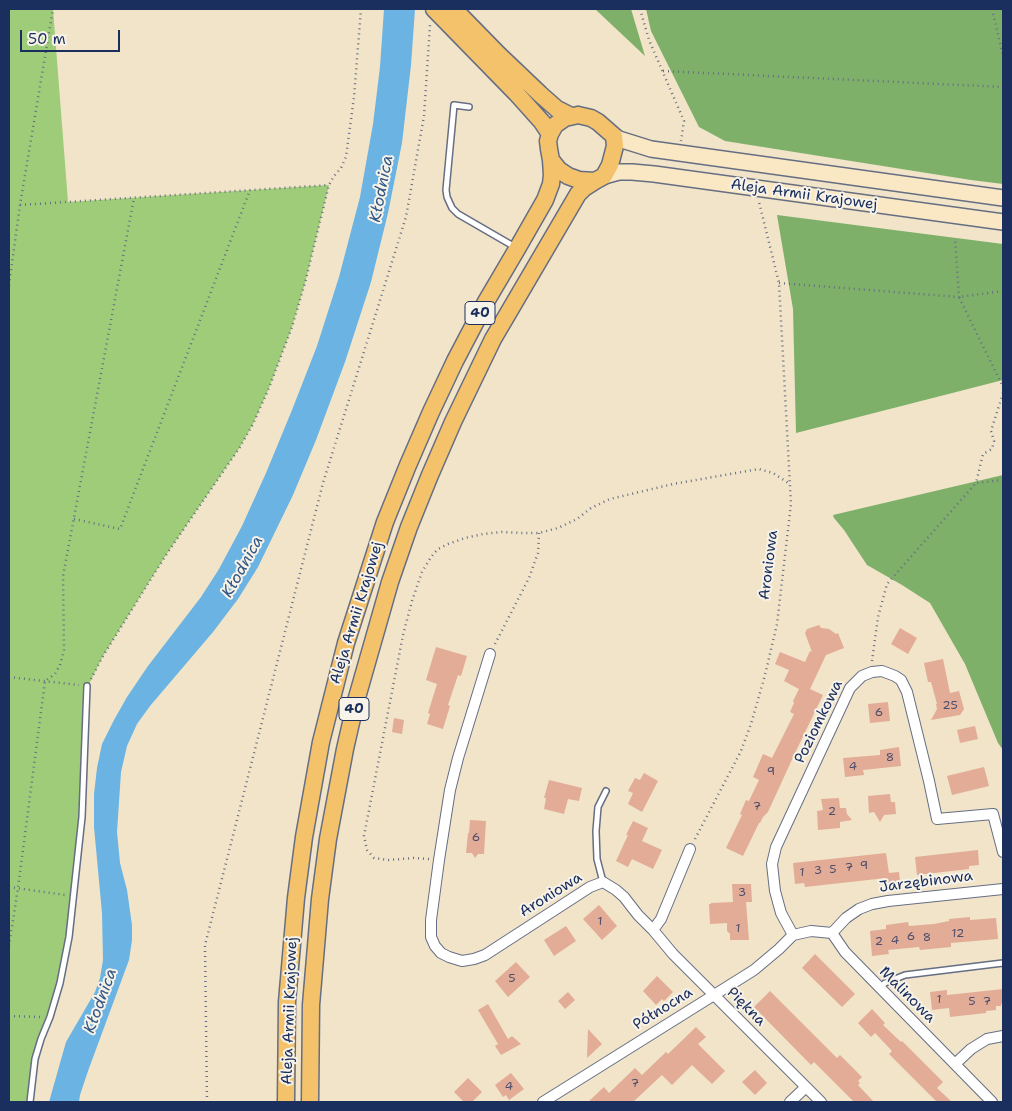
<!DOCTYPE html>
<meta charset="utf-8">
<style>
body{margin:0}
#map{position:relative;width:1012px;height:1111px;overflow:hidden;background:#f1e4c9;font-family:"Shantell Sans",sans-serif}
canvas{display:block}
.frame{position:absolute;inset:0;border:10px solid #1b2f5e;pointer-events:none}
.scale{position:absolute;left:20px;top:30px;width:100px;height:22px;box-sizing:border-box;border:2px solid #1b2f5e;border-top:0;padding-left:6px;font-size:15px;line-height:18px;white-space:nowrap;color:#1b2f5e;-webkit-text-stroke:4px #f7f3e8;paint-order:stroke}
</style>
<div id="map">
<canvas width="1012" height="1111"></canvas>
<div class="frame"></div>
<div class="scale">50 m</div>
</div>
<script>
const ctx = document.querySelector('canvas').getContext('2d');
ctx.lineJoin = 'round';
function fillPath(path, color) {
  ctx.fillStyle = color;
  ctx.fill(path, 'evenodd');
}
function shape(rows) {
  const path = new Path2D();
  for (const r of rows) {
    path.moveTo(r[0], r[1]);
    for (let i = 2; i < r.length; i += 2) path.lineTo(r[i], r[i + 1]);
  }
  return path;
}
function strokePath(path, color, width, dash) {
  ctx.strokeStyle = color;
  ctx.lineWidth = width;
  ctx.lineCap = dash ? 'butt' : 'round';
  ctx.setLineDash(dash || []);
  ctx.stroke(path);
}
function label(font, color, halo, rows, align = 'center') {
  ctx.font = font + ' "Shantell Sans",sans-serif';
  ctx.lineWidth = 4;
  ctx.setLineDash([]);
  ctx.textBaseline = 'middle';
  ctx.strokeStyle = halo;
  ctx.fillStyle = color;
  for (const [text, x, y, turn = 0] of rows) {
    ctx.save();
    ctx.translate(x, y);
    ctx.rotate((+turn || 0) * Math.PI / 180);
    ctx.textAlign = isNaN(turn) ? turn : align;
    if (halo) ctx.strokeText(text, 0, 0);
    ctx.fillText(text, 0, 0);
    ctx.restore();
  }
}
const green = shape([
 [9,9,53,9,68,202,329,185,305,283,292,327,269,388,253,424,240,447,166,555,103,656,88,686,82,817,69,937,60,983,41,1039,30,1102,9,1102]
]);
const forest = shape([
 [595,9,631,9,645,56],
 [646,9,1003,9,1003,184,971,180,725,141,699,127,651,31],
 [777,215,1003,244,1003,380,796,433,793,309],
 [1003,475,1003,750,998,743,965,664,930,603,902,585,867,565,844,530,834,518,833,515]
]);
const water = shape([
 [384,9,415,9,411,65,402,143,388,213,371,282,345,362,316,440,293,495,258,567,238,599,213,632,150,706,137,724,127,746,121,772,117,832,120,863,127,890,132,925,132,940,129,960,88,1071,80,1095,79,1102,49,1102,66,1042,95,992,100,978,103,960,102,913,94,827,94,794,97,768,102,744,114,720,127,697,148,666,201,597,219,569,242,526,266,473,292,410,317,346,339,277,360,197,373,124,380,67]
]);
const building = shape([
 [819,625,821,628,829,629,836,634,838,633,844,648,826,655,810,689,823,695,795,753,768,812,763,817,760,823,759,823,743,856,726,848,742,815,740,814,746,800,749,801,759,780,753,777,763,754,772,758,794,714,790,712,794,703,793,701,799,689,784,681,789,670,775,664,780,652,805,662,810,651,812,652,805,633,807,629],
 [900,628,917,638,908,654,891,644],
 [436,647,467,656,461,676,458,675,448,705,450,706,443,729,427,724,430,714,428,713,437,684,426,680],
 [943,659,950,693,959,691,964,709,960,715,931,720,937,709,936,704,937,704,931,682,928,682,924,663],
 [888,702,890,721,870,723,868,704],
 [394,718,404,720,402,734,392,732],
 [975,726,978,739,960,743,957,730],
 [899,747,901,766,863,770,864,775,845,777,843,758,880,755,880,750],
 [984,767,989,786,952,795,947,776],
 [644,773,658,781,642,812,628,804,633,793,628,791,635,778,640,780],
 [549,780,582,788,579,801,568,799,564,814,544,809,546,798,544,798],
 [890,794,891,802,895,802,896,814,884,815,880,822,874,812,869,813,868,796],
 [839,798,840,808,846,808,847,814,852,820,840,822,840,828,818,830,817,811,823,810,821,799],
 [470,820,486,821,484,854,478,854,475,858,472,853,466,853,468,833,469,833],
 [633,821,648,828,642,841,662,850,653,869,632,859,628,867,616,861,628,835,626,835],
 [978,850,979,865,969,866,969,869,917,875,915,857],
 [886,853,889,873,899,872,901,890,887,891,886,878,805,887,804,883,795,884,793,863],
 [732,884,751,884,752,902,746,902,749,940,730,940,730,934,727,931,727,923,710,924,709,904,711,904,711,903,733,902],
 [599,905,617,926,602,940,583,919],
 [970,917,970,920,996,918,998,939,951,943,951,947,920,950,919,947,888,950,889,954,872,956,870,931,886,929,886,925,908,922,909,926,934,924,949,921,949,919],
 [566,926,576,941,554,956,544,940],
 [815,954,855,994,842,1007,802,968],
 [516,962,530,977,508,997,495,981],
 [657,976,673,992,664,1001,662,999,656,1005,643,991],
 [1003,989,1003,1003,1001,1004,1001,1006,996,1006,996,1010,986,1011,986,1013,950,1017,949,1008,932,1010,930,992,947,990,947,995],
 [770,991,837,1058,840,1055,862,1077,858,1081,860,1083,858,1085,874,1102,854,1102,814,1062,811,1065,754,1007],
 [568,992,575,1000,565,1009,558,1001],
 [488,1004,508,1039,512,1036,521,1044,501,1055,495,1046,498,1044,478,1010],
 [872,1009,885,1023,883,1025,901,1042,902,1041,943,1082,937,1088,952,1102,937,1102,889,1054,892,1051,875,1033,871,1037,858,1023],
 [696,1027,706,1037,698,1044,725,1071,712,1084,692,1065,672,1085,662,1075,633,1102,588,1102,604,1087,609,1093,635,1068,642,1075,666,1052,668,1054],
 [588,1029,602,1044,587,1058],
 [755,1070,767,1083,755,1095,742,1082],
 [511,1073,524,1089,509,1100,506,1095,503,1097,495,1085],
 [468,1078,482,1092,472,1102,464,1102,454,1092]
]);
const path = shape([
 [640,9,649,40,684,121,681,141],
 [992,9,1003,55],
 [663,71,1003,87],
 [20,205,329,185],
 [779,283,959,297,955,238],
 [9,285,20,205,53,9],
 [1003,291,959,297,1003,387],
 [1003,393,991,431,994,441,992,449,983,454,976,483,1003,480],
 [74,519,120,529,250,190],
 [495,644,529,578,538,553,539,533],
 [872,661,878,617,887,584,976,483],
 [9,677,79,685],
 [91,679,103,656,166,555,240,447,253,424,269,388,292,327,305,283,329,185,334,176,341,168,346,157,354,97,361,9],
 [695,839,741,751,751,724,765,675,777,624,791,504,779,283,759,202],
 [429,859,414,858,388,860,374,858,367,850,364,836,403,635,412,601,422,572,431,557,438,549,448,544,465,538,483,534,502,532,522,533,539,533,558,528,577,519,591,508,610,499,673,484,759,469,773,473,790,484],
 [9,887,65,895],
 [9,946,18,888,45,681,55,674,60,665,64,650,63,576,134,198],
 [9,1016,42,1017],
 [207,1102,205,945,323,483,406,217,424,116,430,25]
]);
const lane = shape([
 [469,107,454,105,446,190,447,197,452,208,458,214,515,247],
 [603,882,597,859,596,831,598,807,606,791],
 [879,988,885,983,905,975,1003,963],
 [30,1102,35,1059,41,1039,50,1017,60,983,69,937,82,817,87,686]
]);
const street = shape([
 [490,654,458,758,450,790,439,860,431,920,431,937,435,946,441,953,449,957,462,961,474,959,485,955,590,887,603,882,616,890,624,897,638,915,653,930,673,954,821,1102],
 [653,930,661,919,690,849],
 [832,933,846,918,859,909,872,904,888,901,1003,889],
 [793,935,781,913,775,891,772,864,776,847,850,688,862,676,872,672,882,671,895,676,901,680,907,692,929,781,937,819,993,814,1003,852],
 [793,935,811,931,832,933,845,952,992,1102],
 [955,1064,971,1049,987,1039,1003,1036],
 [543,1102,754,970,779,949,793,935],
 [790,1102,806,1087]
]);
const secondary = shape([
 [614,136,619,139,651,149,1003,198],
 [604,176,619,172,632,172,654,174,1003,222]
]);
const primary = shape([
 [434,9,516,93,542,122,550,134],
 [454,9,499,55,540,94,557,109,571,116],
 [578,115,591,118,598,122,614,136,615,146,610,165,604,176,595,181,579,180,568,176,559,170,551,160,549,149,548,141,550,134,555,125,565,118,578,115],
 [286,1102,287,1002,296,898,304,837,321,742,346,643,385,522,408,465,431,412,455,361,487,300,517,249,545,200,551,184,552,175,551,160],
 [310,1102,311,1005,320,899,328,839,345,749,356,701,390,582,409,527,430,475,453,422,493,339,578,194,584,188,595,181]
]);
const numberNames = [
 ["25",950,706],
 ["6",879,713],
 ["8",890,758],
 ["4",853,767],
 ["9",771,772],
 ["7",757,807],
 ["2",832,812],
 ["6",476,838],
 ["9",864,866],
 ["7",849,868],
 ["5",833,870],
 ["3",818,871],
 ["1",802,873],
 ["3",742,893],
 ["1",600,922],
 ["1",738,929],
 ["12",958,934],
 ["6",911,937],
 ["8",927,938],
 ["4",895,941],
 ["2",879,942],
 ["5",512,979],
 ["1",939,1000],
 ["5",972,1002],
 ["7",987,1002],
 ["7",635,1084],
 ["4",509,1087]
];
const shields = [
 [480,313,30],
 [354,709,30]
];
const shieldNames = [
 ["40",480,313],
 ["40",354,709]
];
const streetNames = [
 ["Aleja Armii Krajowej",804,195,8],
 ["Aroniowa",769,565,-83],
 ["Aleja Armii Krajowej",357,613,-73],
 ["Poziomkowa",819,722,-64],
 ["Jarzębinowa",926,882,-7],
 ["Aroniowa",551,895,-32],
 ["Malinowa",907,995,45],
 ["Piękna",746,1007,45],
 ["Północna",663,1009,-32],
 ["Aleja Armii Krajowej",290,1011,-88]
];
const waterNames = [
 ["Kłodnica",382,189,-79],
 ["Kłodnica",243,567,-61],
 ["Kłodnica",101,1001,-70]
];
fillPath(green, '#9ecc79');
fillPath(forest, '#7eb069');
fillPath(water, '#6ab3e2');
fillPath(building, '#e2ac97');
strokePath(lane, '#666e83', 8);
strokePath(street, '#666e83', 12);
strokePath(secondary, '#666e83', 18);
strokePath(primary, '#666e83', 19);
strokePath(path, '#666e83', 2.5, [1, 4]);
strokePath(lane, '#fff', 5);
strokePath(street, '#fff', 10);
strokePath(secondary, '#fae7c3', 15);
strokePath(primary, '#f3c26a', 16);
label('12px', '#4d4e6c', null, numberNames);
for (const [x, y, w] of shields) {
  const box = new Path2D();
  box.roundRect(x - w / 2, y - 11.5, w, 23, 4);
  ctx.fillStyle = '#f7f3e8';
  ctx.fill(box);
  strokePath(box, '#1b2f5e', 1);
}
label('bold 14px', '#1b2f5e', null, shieldNames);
label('15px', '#1b2f5e', '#f7f3e8', streetNames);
label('italic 16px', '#335786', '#f7f3e8', waterNames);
</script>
